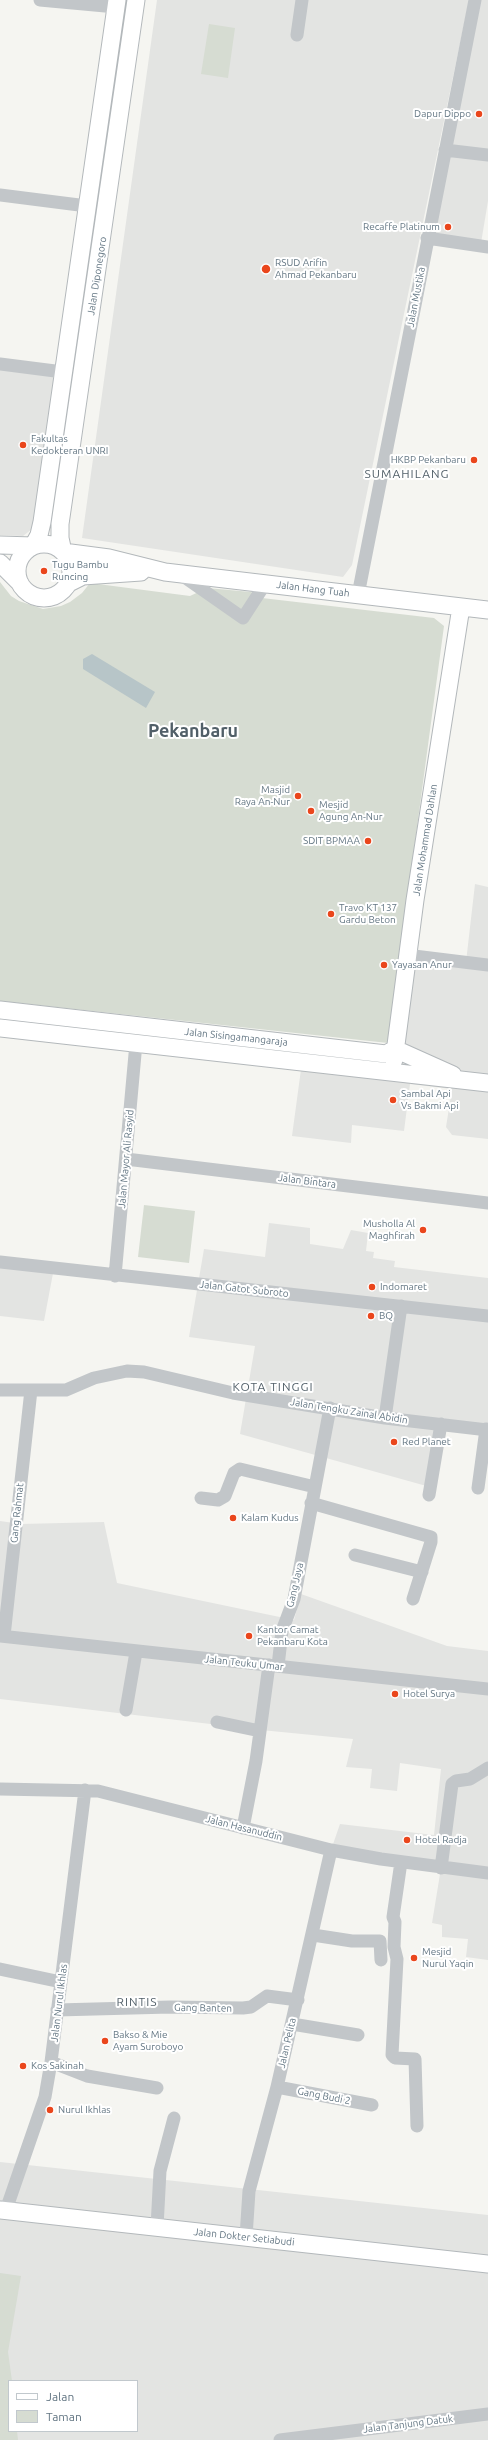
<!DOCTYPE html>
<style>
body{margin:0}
#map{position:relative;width:488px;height:2440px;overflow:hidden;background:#f5f5f1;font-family:Ubuntu,sans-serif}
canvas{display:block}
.legend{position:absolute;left:8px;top:2380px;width:130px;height:52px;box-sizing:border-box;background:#fff;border:1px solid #c1c8cd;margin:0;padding:5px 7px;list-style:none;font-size:12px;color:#637683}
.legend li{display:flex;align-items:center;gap:8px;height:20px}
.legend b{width:20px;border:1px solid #c1c8cd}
</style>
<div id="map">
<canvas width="488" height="2440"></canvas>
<ul class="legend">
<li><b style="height:5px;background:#fff"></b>Jalan</li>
<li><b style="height:11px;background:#d6dcd2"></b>Taman</li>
</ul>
</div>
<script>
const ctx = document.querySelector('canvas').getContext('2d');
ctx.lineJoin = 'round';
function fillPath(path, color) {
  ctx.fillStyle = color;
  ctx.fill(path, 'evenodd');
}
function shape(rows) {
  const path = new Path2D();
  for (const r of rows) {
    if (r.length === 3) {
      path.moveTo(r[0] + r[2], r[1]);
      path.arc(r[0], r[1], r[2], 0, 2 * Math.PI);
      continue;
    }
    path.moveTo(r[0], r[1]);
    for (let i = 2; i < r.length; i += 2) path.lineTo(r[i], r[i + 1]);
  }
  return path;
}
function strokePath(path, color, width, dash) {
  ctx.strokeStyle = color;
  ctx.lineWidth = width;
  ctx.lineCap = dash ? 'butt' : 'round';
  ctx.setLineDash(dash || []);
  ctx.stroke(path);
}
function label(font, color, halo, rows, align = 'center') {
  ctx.font = font + ' Ubuntu,sans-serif';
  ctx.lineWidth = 4;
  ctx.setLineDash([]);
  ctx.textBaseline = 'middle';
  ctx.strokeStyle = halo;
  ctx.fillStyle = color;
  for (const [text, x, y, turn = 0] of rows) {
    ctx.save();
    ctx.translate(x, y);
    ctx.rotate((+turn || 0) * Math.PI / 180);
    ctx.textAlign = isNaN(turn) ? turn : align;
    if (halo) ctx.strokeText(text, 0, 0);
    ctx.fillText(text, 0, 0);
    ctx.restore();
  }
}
const built = shape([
 [157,0,469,0,352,565,343,577,82,538],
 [481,0,488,0,488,201,481,243,434,237],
 [0,369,57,376,32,529,23,536,0,535],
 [475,884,488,887,488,1139,452,1135,446,1127,452,1089,410,1084,404,1131,352,1125,351,1143,292,1136,302,1062,392,1073,407,952,466,962],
 [269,1223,310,1228,310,1244,343,1249,351,1230,368,1233,366,1251,374,1252,373,1258,395,1261,394,1267,488,1278,488,1430,441,1424,430,1487,240,1434,255,1346,189,1337,204,1249,265,1257],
 [0,1262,54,1268,44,1321,0,1316],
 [0,1521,21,1524,104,1522,117,1583,294,1620,301,1594,447,1646,488,1651,488,1960,466,1957,468,1939,442,1937,442,1925,432,1923,441,1868,331,1850,340,1824,434,1835,441,1769,400,1763,397,1791,370,1788,372,1769,346,1767,353,1739,261,1730,0,1699],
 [0,2162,488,2215,488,2440,0,2440],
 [9,2381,137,2381,137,2431,9,2431]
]);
const green = shape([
 [209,24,235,28,228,78,201,74],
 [0,582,11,596,19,601,43,609,61,606,70,602,82,593,90,583,190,596,207,588,251,592,262,598,434,618,444,626,388,1043,0,1001],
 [144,1205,195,1211,189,1263,138,1257],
 [0,2273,21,2276,8,2352,12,2381,9,2381,9,2431,17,2431,18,2440,0,2440]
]);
const water = shape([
 [92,654,155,692,146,708,83,669,83,659]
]);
const minor = shape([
 [40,0,116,7],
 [297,35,302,0],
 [445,150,488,155],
 [0,195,87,206],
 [427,238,488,247],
 [0,364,63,372],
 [180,574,243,618,265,584],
 [358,595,475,0],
 [407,952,414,956,488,965],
 [126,1159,488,1203],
 [0,1262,488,1316],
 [115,1276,136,1043],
 [0,1390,66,1390,94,1378,127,1371,144,1372,233,1393,385,1418,488,1430],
 [385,1418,401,1306],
 [478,1488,486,1429],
 [429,1495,441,1424],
 [201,1498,218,1500,225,1496,234,1473,240,1469,315,1487],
 [311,1503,431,1537,431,1542,413,1599],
 [355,1555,422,1572],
 [0,1636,488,1689],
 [4,1636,31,1390],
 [278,1666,282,1631,294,1599,330,1408],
 [126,1710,136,1652],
 [217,1722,260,1731],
 [0,1789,98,1791,331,1850,381,1859,488,1873],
 [243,1828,256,1761,269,1665],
 [401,1862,393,1917,395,1922,394,1947,397,1959,392,2055,395,2058,415,2059,417,2126],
 [441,1868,452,1784,456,1781,470,1779,488,1768],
 [313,1935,352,1941,380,1941,381,1960],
 [0,1969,61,1982],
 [57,2010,170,2007,243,2008,251,2007,267,1996,298,2000],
 [292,2024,358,2035],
 [51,2062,87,2076,157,2088],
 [277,2087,372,2105],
 [6,2210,45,2097,51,2062,85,1790],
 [157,2227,160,2171,174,2118],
 [246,2237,249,2191,277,2087,331,1850],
 [280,2440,488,2414]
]);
const major = shape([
 [44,571,27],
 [0,545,33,546],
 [33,546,39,535,42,522,117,0],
 [63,552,60,538,60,524,136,0],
 [63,552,109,558,165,572,488,610],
 [0,563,20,583],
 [67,584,83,576,141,572],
 [0,1010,386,1054,395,1049,453,1075],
 [0,1028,488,1083],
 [394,1060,415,900,461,607],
 [0,2210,488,2264]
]);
const markers = [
 [479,114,4,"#ea461c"],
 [448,227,4,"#ea461c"],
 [266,269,5,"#ea461c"],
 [23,445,4,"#ea461c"],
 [474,460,4,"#ea461c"],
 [44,571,4,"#ea461c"],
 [298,796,4,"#ea461c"],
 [311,811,4,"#ea461c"],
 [368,841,4,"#ea461c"],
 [331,914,4,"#ea461c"],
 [384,965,4,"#ea461c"],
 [393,1100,4,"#ea461c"],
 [423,1230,4,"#ea461c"],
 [372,1287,4,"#ea461c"],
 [371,1316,4,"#ea461c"],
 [394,1442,4,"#ea461c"],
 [233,1518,4,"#ea461c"],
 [249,1636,4,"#ea461c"],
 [395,1694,4,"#ea461c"],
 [407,1840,4,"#ea461c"],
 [414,1958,4,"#ea461c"],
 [105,2041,4,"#ea461c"],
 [23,2066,4,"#ea461c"],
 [50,2110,4,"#ea461c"]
];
const poiNames = [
 ["Dapur Dippo",471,114,"right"],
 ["Recaffe Platinum",440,227,"right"],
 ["RSUD Arifin",275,263],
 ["Ahmad Pekanbaru",275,275],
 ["Fakultas",31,439],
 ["Kedokteran UNRI",31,451],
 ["HKBP Pekanbaru",466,460,"right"],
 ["Tugu Bambu",52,565],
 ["Runcing",52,577],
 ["Masjid",290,790,"right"],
 ["Raya An-Nur",290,802,"right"],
 ["Mesjid",319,805],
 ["Agung An-Nur",319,817],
 ["SDIT BPMAA",360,841,"right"],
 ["Travo KT 137",339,908],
 ["Gardu Beton",339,920],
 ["Yayasan Anur",392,965],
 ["Sambal Api",401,1094],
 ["Vs Bakmi Api",401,1106],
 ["Musholla Al",415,1224,"right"],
 ["Maghfirah",415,1236,"right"],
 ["Indomaret",380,1287],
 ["BQ",379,1316],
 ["Red Planet",402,1442],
 ["Kalam Kudus",241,1518],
 ["Kantor Camat",257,1630],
 ["Pekanbaru Kota",257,1642],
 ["Hotel Surya",403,1694],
 ["Hotel Radja",415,1840],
 ["Mesjid",422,1952],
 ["Nurul Yaqin",422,1964],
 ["Bakso & Mie",113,2035],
 ["Ayam Suroboyo",113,2047],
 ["Kos Sakinah",31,2066],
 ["Nurul Ikhlas",58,2110]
];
const streetNames = [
 ["Jalan Diponegoro",97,276,-81],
 ["Jalan Mustika",416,297,-79],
 ["Jalan Hang Tuah",313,589,7],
 ["Jalan Mohammad Dahlan",425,840,-81],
 ["Jalan Sisingamangaraja",236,1037,6],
 ["Jalan Mayor Ali Rasyid",126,1159,-85],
 ["Jalan Bintara",307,1181,7],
 ["Jalan Gatot Subroto",244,1289,6],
 ["Jalan Tengku Zainal Abidin",349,1411,9],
 ["Gang Rahmat",17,1513,-84],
 ["Gang Jaya",295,1585,-77],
 ["Jalan Teuku Umar",244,1663,6],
 ["Jalan Hasanuddin",244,1828,14],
 ["Jalan Nurul Ikhlas",59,2003,-83],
 ["Gang Banten",203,2008,1],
 ["Jalan Pelita",287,2043,-77],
 ["Gang Budi 2",324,2096,11],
 ["Jalan Dokter Setiabudi",244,2237,6],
 ["Jalan Tanjung Datuk",408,2424,-7]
];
const quarterNames = [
 ["SUMAHILANG",407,474],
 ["KOTA TINGGI",273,1387],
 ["RINTIS",137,2002]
];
const townNames = [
 ["Pekanbaru",193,731]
];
fillPath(built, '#e3e4e2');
fillPath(green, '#d6dcd2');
fillPath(water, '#b7c5c8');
strokePath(major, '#b3b8bb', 19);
strokePath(minor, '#c2c6c9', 13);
strokePath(major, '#fff', 17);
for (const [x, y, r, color] of markers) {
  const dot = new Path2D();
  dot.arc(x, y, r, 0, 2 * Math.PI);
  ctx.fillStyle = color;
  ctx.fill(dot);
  strokePath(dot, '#fff', 1.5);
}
label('10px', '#637683', '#fff', poiNames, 'left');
label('10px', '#637683', '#fff', streetNames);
ctx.letterSpacing = '1px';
label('12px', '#515f68', '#fff', quarterNames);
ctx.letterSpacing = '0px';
label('bold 18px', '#515f68', '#fff', townNames);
</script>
